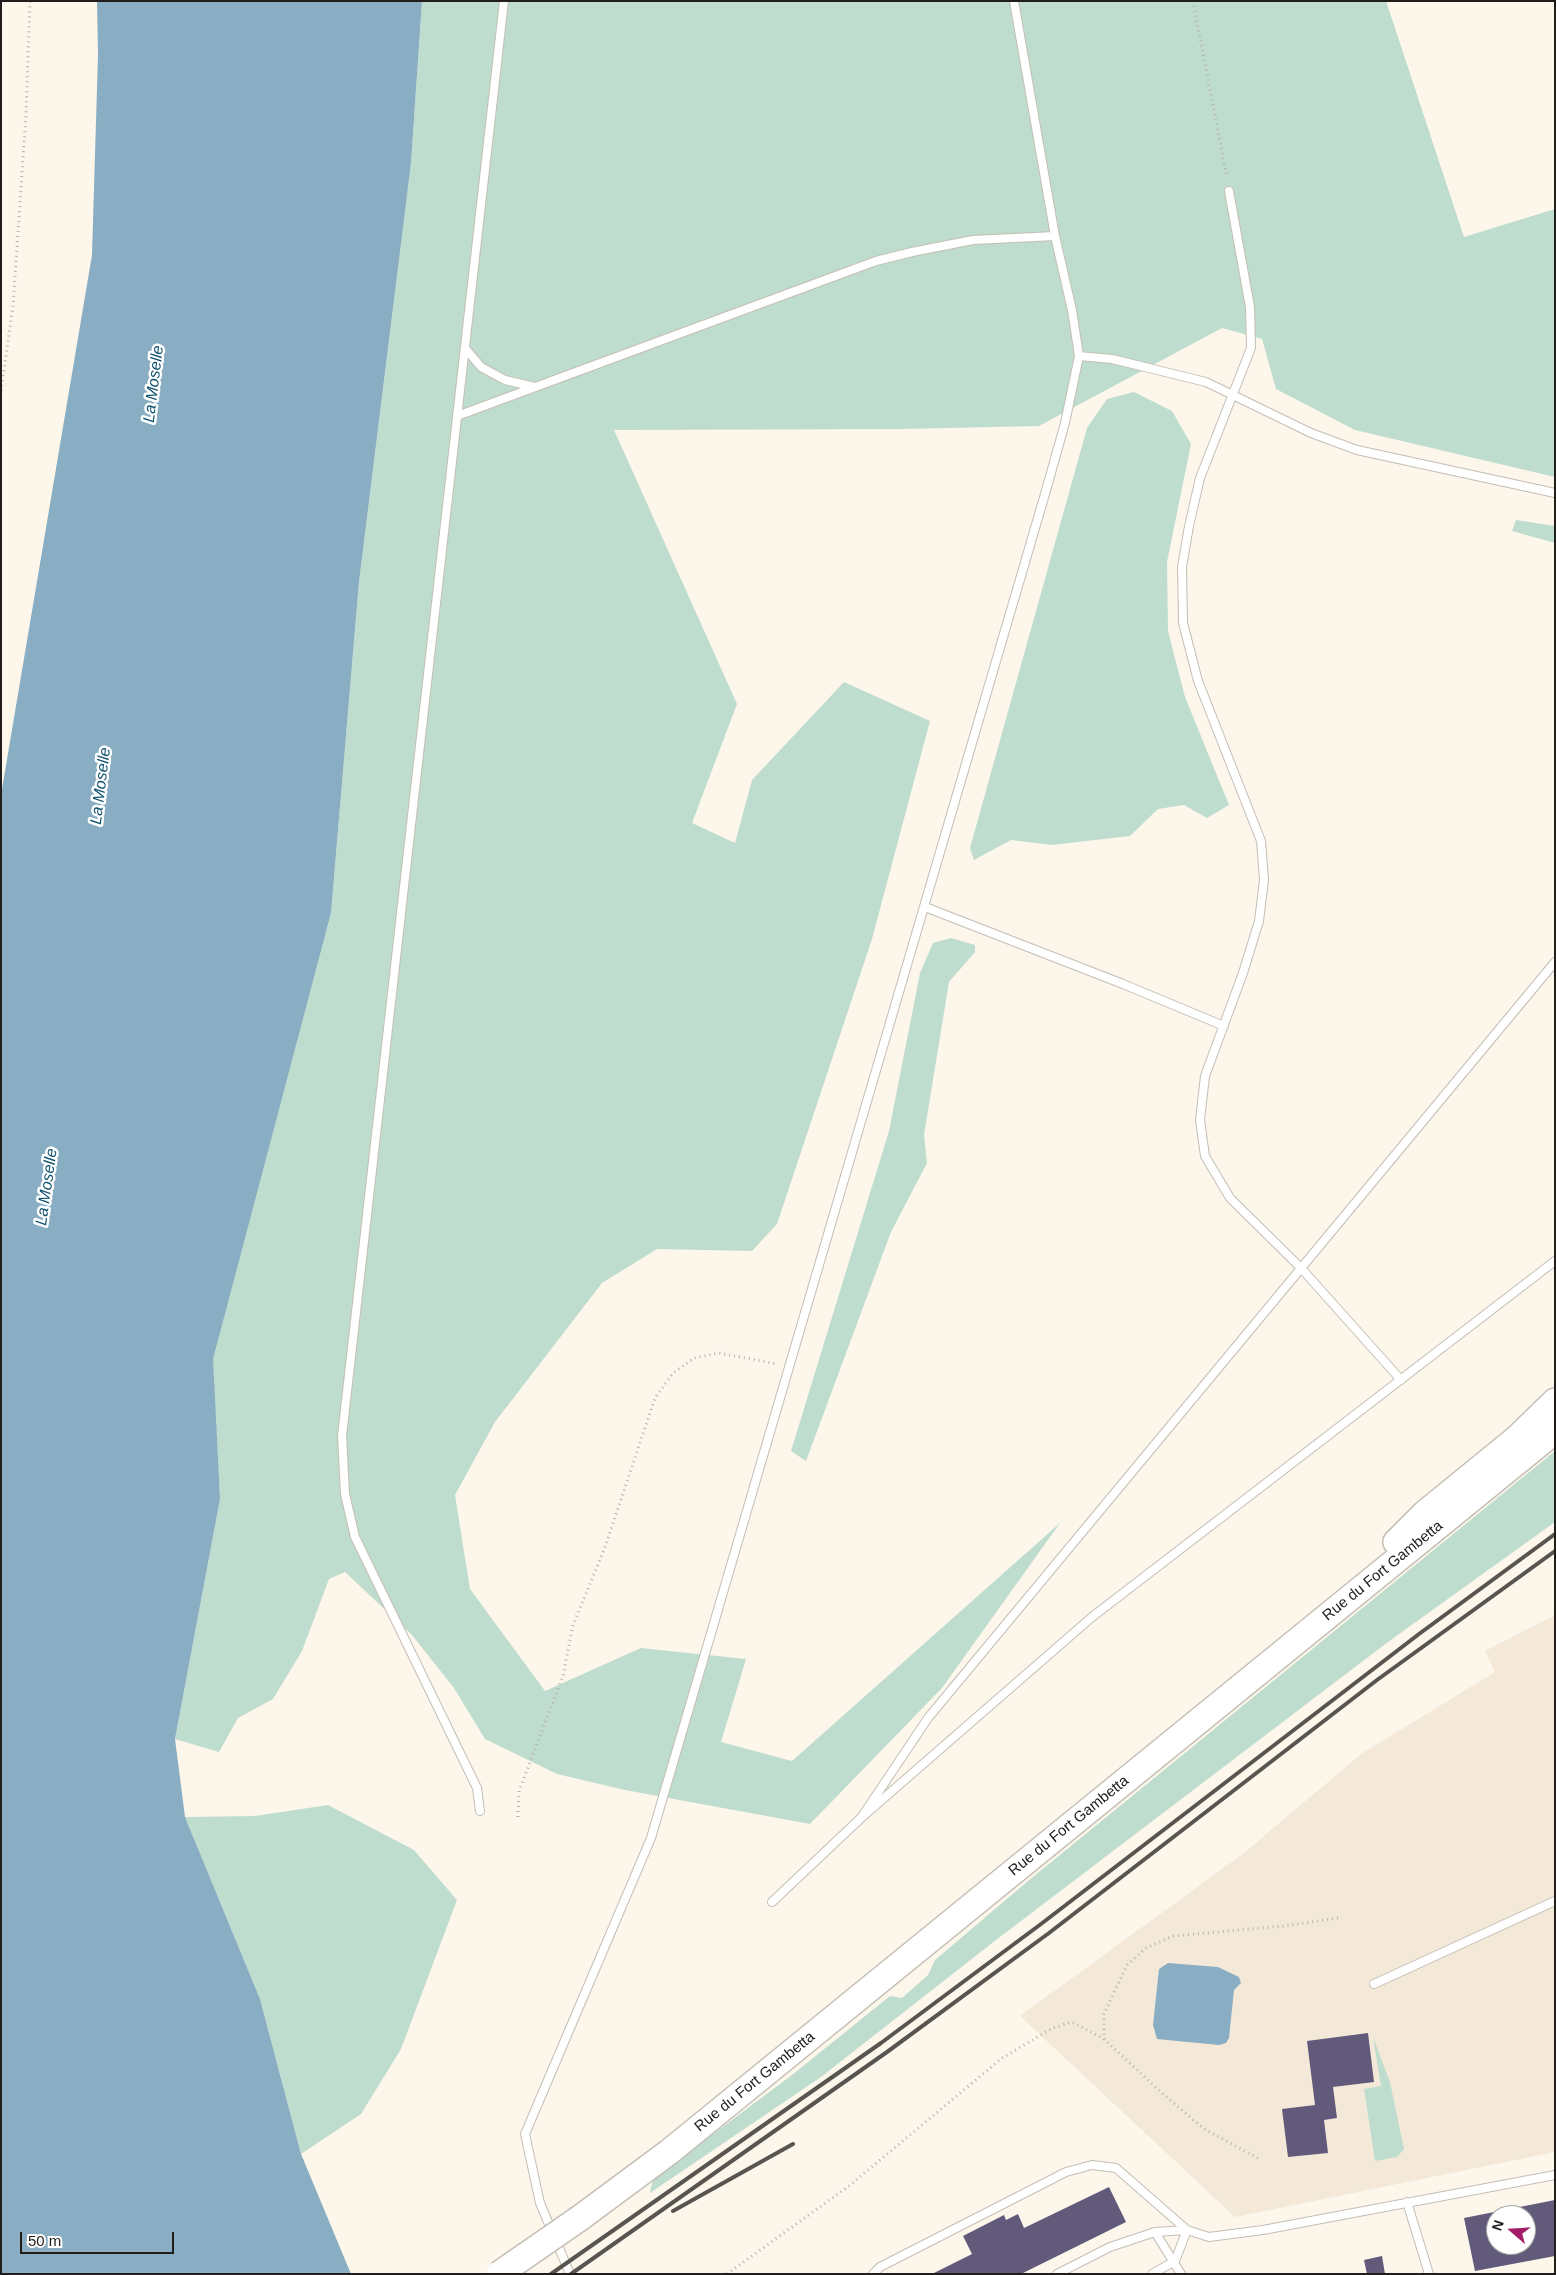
<!DOCTYPE html>
<style>
body{margin:0}
#map{position:relative;width:1556px;height:2275px;overflow:hidden;background:#fcf6eb;font-family:Arial,sans-serif}
canvas{display:block}
.frame{position:absolute;inset:0;border:2px solid #201d1a;pointer-events:none}
.north{position:absolute;left:1486px;top:2205px;width:50px;height:50px;box-sizing:border-box;background:#fff;border:1px solid #a6a5a3;border-radius:50%;rotate:289deg;font-size:14px;font-weight:700;line-height:20px;text-align:center;color:#201d1a}
.north::after{content:'';display:block;margin:auto;width:18px;height:22px;background:#a31c68;clip-path:polygon(50% 0,100% 100%,50% 72%,0 100%)}
.scale{position:absolute;left:20px;top:2232px;width:154px;height:22px;box-sizing:border-box;border:2px solid #201d1a;border-top:0;padding-left:6px;font-size:15px;line-height:18px;white-space:nowrap;color:#201d1a;-webkit-text-stroke:4px #fff;paint-order:stroke}
</style>
<div id="map">
<canvas width="1556" height="2275"></canvas>
<div class="frame"></div>
<div class="north">N</div>
<div class="scale">50 m</div>
</div>
<script>
const ctx = document.querySelector('canvas').getContext('2d');
ctx.lineJoin = 'round';
function fillPath(path, color) {
  ctx.fillStyle = color;
  ctx.fill(path, 'evenodd');
}
function shape(rows) {
  const path = new Path2D();
  for (const r of rows) {
    path.moveTo(r[0], r[1]);
    for (let i = 2; i < r.length; i += 2) path.lineTo(r[i], r[i + 1]);
  }
  return path;
}
function strokePath(path, color, width, dash) {
  ctx.strokeStyle = color;
  ctx.lineWidth = width;
  ctx.lineCap = dash ? 'butt' : 'round';
  ctx.setLineDash(dash || []);
  ctx.stroke(path);
}
function label(font, color, halo, rows, align = 'center') {
  ctx.font = font + ' Arial,sans-serif';
  ctx.lineWidth = 5;
  ctx.setLineDash([]);
  ctx.textBaseline = 'middle';
  ctx.strokeStyle = halo;
  ctx.fillStyle = color;
  for (const [text, x, y, turn = 0] of rows) {
    ctx.save();
    ctx.translate(x, y);
    ctx.rotate((+turn || 0) * Math.PI / 180);
    ctx.textAlign = isNaN(turn) ? turn : align;
    if (halo) ctx.strokeText(text, 0, 0);
    ctx.fillText(text, 0, 0);
    ctx.restore();
  }
}
const built = shape([
 [1555,1615,1555,2152,1235,2217,1020,2016,1244,1853,1361,1754,1495,1672,1485,1651]
]);
const green = shape([
 [422,1,1386,1,1464,237,1555,209,1555,477,1355,430,1276,389,1262,339,1222,328,1039,426,901,429,614,430,737,704,692,823,735,843,752,780,844,682,930,721,872,939,777,1224,752,1251,657,1249,602,1283,495,1422,455,1495,470,1589,545,1691,641,1648,746,1659,721,1742,792,1761,1060,1523,942,1688,810,1824,625,1790,557,1774,485,1739,454,1688,412,1635,345,1572,329,1579,302,1651,273,1699,238,1718,219,1752,175,1739,220,1499,212,1359,331,913,359,582,411,163],
 [1134,392,1172,411,1191,444,1167,562,1168,631,1185,697,1229,805,1207,818,1184,805,1158,809,1130,836,1052,845,1011,840,974,860,970,848,1087,428,1107,399],
 [1516,520,1555,526,1555,543,1512,531],
 [951,938,975,945,975,952,949,982,924,1135,927,1163,891,1232,806,1461,791,1451,889,1131,920,973,933,943],
 [1555,1451,1555,1522,1388,1642,996,1940,821,2077,650,2193,653,2179,792,2075,890,1996,902,1998,928,1975,935,1960,1028,1881],
 [328,1805,414,1850,457,1900,401,2049,361,2114,301,2154,260,1999,185,1817,255,1816],
 [1373,2037,1390,2082,1404,2149,1397,2157,1375,2161,1364,2089,1381,2086]
]);
const water = shape([
 [97,1,422,1,411,163,359,582,331,913,213,1359,220,1499,175,1739,185,1817,260,1999,301,2154,351,2274,1,2274,1,795,92,255,98,55],
 [1168,1963,1218,1967,1239,1977,1241,1983,1234,1990,1229,2038,1226,2043,1219,2045,1157,2039,1153,2025,1159,1969]
]);
const building = shape([
 [1368,2033,1374,2082,1333,2087,1337,2118,1324,2120,1328,2153,1288,2157,1282,2109,1315,2105,1307,2041],
 [1109,2187,1126,2222,1021,2274,932,2274,972,2254,963,2236,1004,2215,1006,2220,1018,2214,1024,2228],
 [1555,2200,1555,2256,1475,2271,1464,2218],
 [1496,2215,1526,2215,1526,2245,1496,2245],
 [1382,2256,1385,2274,1367,2274,1364,2260]
]);
const path = shape([
 [1193,1,1227,178],
 [1,391,13,306,26,114,30,1],
 [518,1817,519,1791,563,1676,573,1625,604,1550,655,1398,673,1373,694,1358,719,1353,777,1364],
 [1258,2158,1204,2129,1163,2094,1104,2039,1104,2014,1127,1965,1146,1948,1173,1936,1284,1926,1338,1918],
 [727,2274,849,2186,1002,2058,1053,2028,1072,2022,1104,2039]
]);
const lane = shape([
 [1014,1,1055,236,1072,310,1079,356],
 [1229,191,1250,307,1251,348,1200,478,1189,526,1182,567,1183,623,1198,681,1261,841,1264,880,1259,921,1243,973,1205,1076,1200,1120,1205,1156,1230,1198,1301,1268,1401,1380],
 [465,348,481,367,505,380,535,387],
 [457,416,876,261,912,252,973,240,1055,236],
 [925,907,1123,984,1224,1026],
 [480,1811,477,1788,355,1537,345,1494,342,1436,504,1],
 [861,1818,928,1718,1555,962],
 [772,1902,861,1818,1092,1617,1555,1261],
 [1374,1984,1555,1901],
 [1407,2202,1429,2274],
 [1155,2232,1181,2274],
 [570,2274,540,2203,525,2134,651,1838,1045,494,1065,423,1079,356,1112,359,1206,382,1311,433,1357,450,1555,493],
 [873,2274,880,2267,1066,2172,1092,2165,1116,2168,1187,2230,1209,2237,1263,2230,1555,2175],
 [1057,2274,1110,2247,1155,2232,1187,2230],
 [1152,2274,1175,2261,1187,2230]
]);
const primary = shape([
 [1396,1542,1425,1513,1517,1438,1555,1401],
 [580,2218,669,2152,1555,1431]
]);
const rail = shape([
 [673,2211,793,2144],
 [551,2274,881,2043,1041,1924,1419,1634,1555,1534],
 [571,2274,887,2052,1049,1933,1377,1680,1555,1551]
]);
const primaryBridge = shape([
 [499,2274,580,2218]
]);
const streetNames = [
 ["Rue du Fort Gambetta",1383,1571,-39],
 ["Rue du Fort Gambetta",1069,1826,-39],
 ["Rue du Fort Gambetta",755,2082,-39]
];
const waterNames = [
 ["La Moselle",154,384,-83],
 ["La Moselle",101,786,-83],
 ["La Moselle",47,1187,-82]
];
fillPath(built, '#f4e9d8');
fillPath(green, '#bfddce');
fillPath(water, '#89adc2');
fillPath(building, '#615a7a');
strokePath(lane, '#c4beb4', 10);
strokePath(primary, '#c4beb4', 28);
strokePath(path, '#b8b3aa', 3, [1, 4]);
strokePath(lane, '#fff', 8);
strokePath(primary, '#fff', 25);
strokePath(rail, '#585550', 4);
strokePath(primaryBridge, '#c4beb4', 28, []);
strokePath(primaryBridge, '#fff', 25);
label('15px', '#201d1a', '#fff', streetNames);
label('italic 16px', '#0e516f', '#fff', waterNames);
</script>
